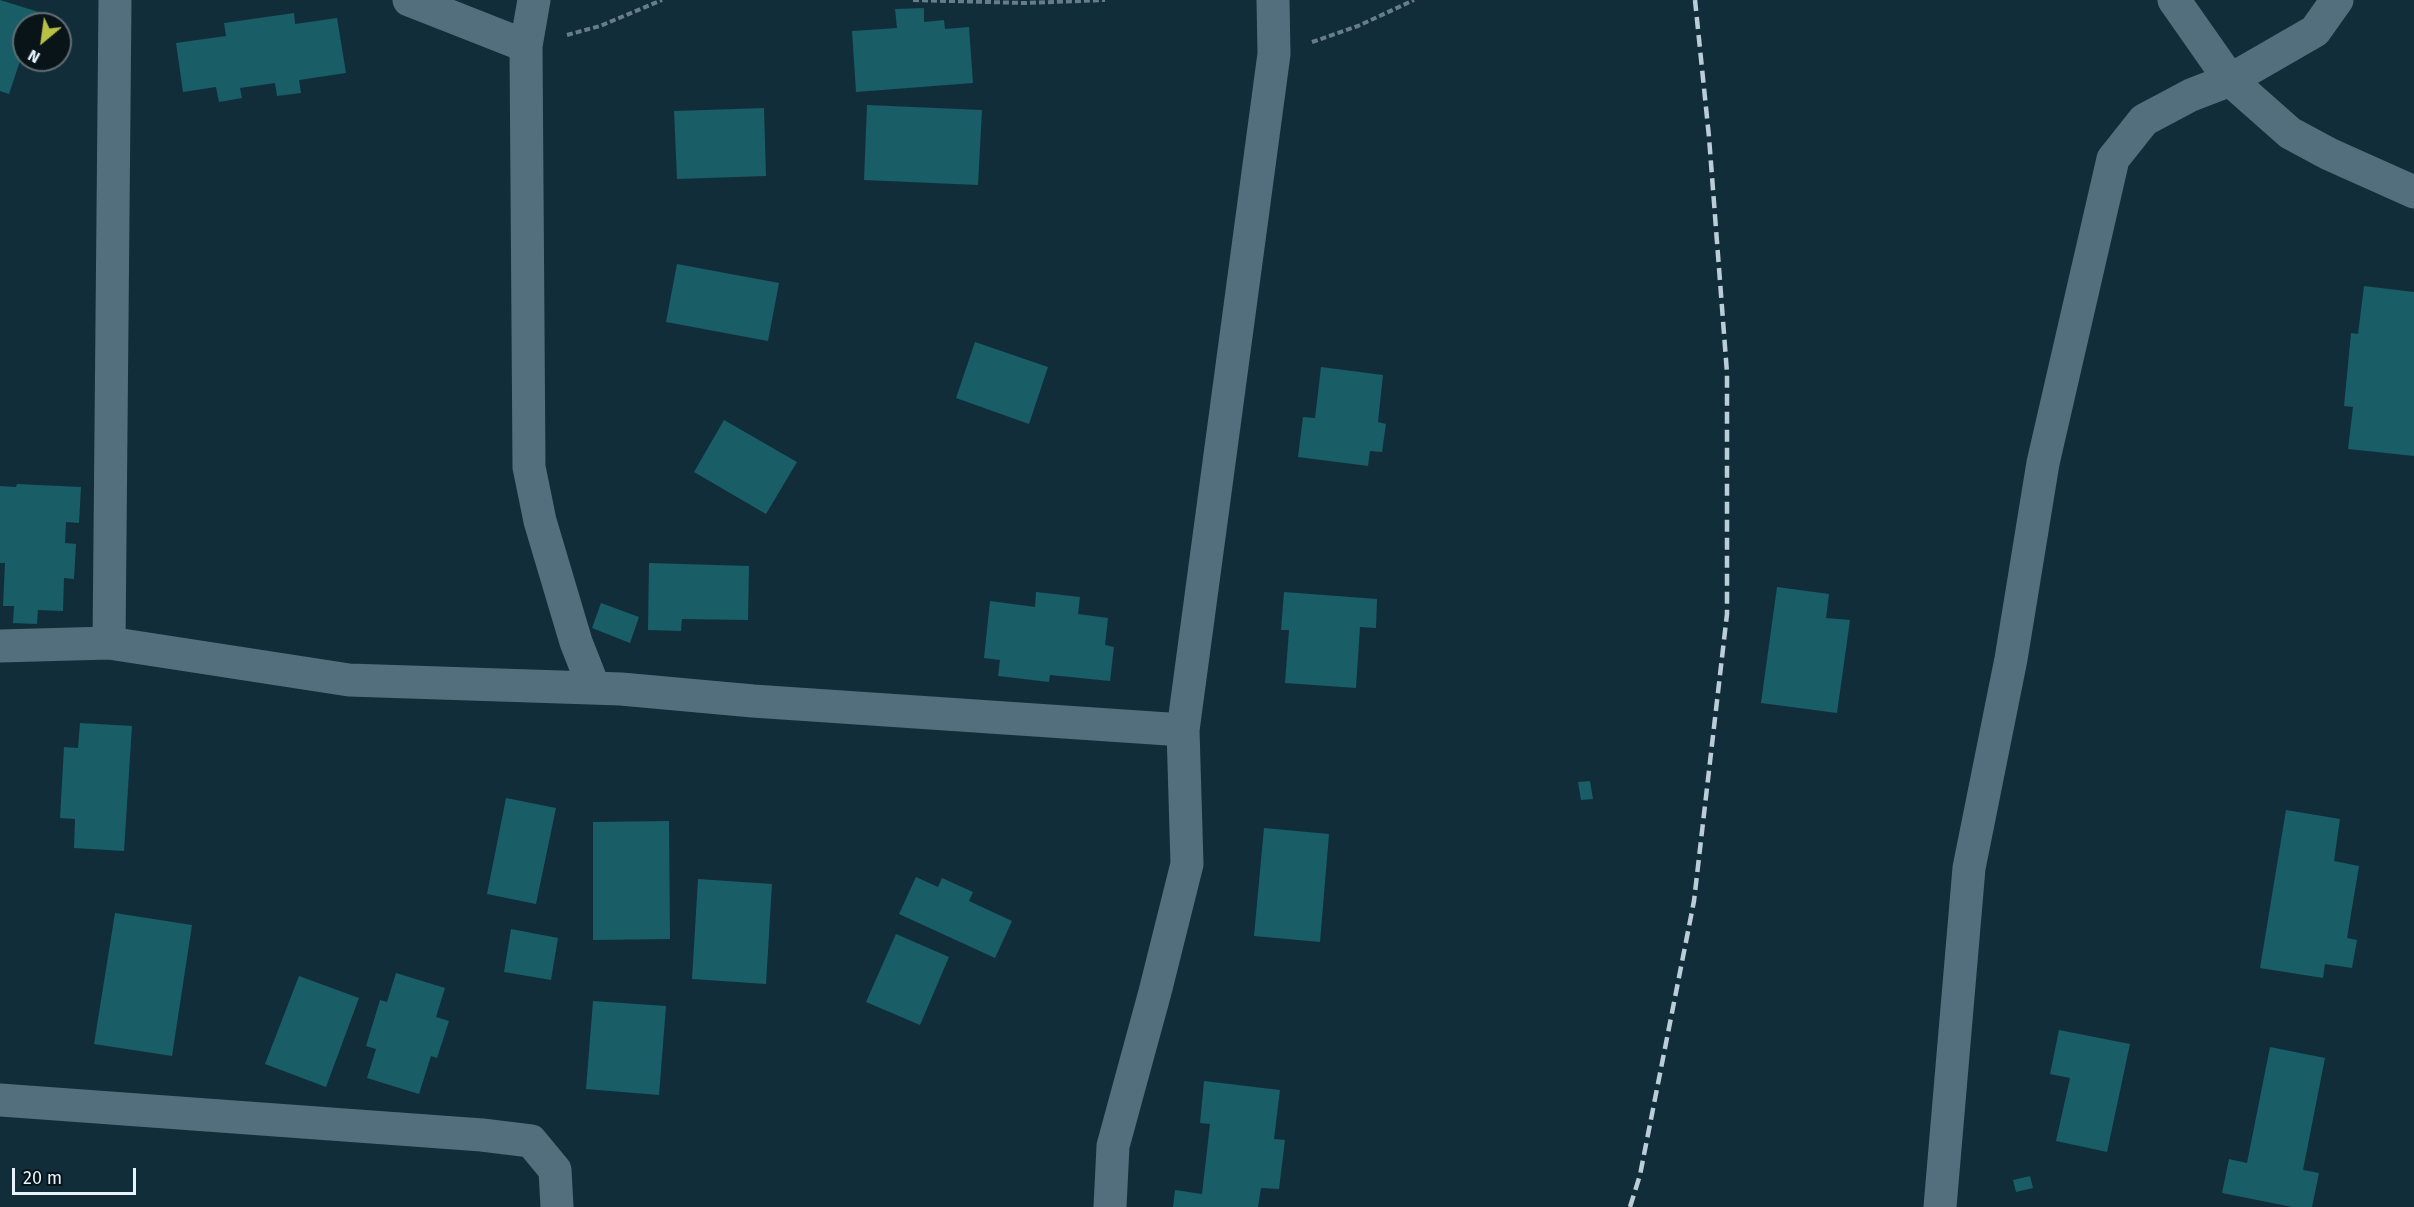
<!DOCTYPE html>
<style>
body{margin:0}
#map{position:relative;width:2414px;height:1207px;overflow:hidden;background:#122d3a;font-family:"Fira Sans",sans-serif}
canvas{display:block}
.north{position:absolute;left:12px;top:12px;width:60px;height:60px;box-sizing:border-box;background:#091419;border:2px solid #616e74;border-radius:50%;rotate:209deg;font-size:16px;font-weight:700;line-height:24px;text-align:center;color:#e5f4fd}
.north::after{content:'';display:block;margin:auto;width:21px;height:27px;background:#b9c046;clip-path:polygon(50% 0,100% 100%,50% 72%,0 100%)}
.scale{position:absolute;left:12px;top:1168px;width:124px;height:27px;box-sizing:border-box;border:3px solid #e5f4fd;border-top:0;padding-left:8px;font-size:18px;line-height:21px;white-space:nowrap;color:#e5f4fd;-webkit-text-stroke:4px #091419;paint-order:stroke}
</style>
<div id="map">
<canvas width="2414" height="1207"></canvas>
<div class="north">N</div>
<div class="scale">20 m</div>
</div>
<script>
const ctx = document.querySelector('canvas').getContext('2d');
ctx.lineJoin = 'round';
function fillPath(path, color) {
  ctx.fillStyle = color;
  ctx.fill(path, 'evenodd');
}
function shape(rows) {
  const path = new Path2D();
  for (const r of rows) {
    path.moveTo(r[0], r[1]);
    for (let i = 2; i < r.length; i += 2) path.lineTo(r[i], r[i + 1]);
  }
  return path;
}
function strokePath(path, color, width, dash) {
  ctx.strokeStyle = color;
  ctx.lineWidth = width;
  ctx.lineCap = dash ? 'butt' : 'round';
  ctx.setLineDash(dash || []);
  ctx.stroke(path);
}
const building = shape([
 [0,0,45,14,42,24,24,24,24,49,9,94,0,91],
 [924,8,924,22,944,20,945,29,969,27,973,83,856,92,852,31,897,28,895,9],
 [294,13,295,24,337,18,346,73,299,80,301,93,277,96,275,83,240,88,242,98,219,102,216,87,183,92,176,43,226,36,224,23],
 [867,105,982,110,978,185,864,180],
 [764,108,766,176,677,179,674,111],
 [677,264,779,283,768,341,666,322],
 [2364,286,2414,292,2414,456,2348,449,2353,407,2344,406,2351,333,2358,334],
 [975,342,1048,367,1029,424,956,398],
 [1321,367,1383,375,1378,422,1386,424,1382,452,1370,451,1368,466,1298,457,1303,417,1315,418],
 [724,420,797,462,766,514,694,472],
 [17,484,81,487,79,523,66,522,65,543,76,544,74,579,64,578,63,611,38,610,37,624,13,623,14,606,3,606,5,563,0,563,0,486,16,487],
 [649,563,749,566,748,620,682,619,681,631,648,630],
 [1777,587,1829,594,1826,618,1850,620,1837,713,1761,703],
 [1036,592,1080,597,1078,614,1108,618,1105,645,1114,647,1110,681,1050,675,1049,682,998,676,1000,660,984,658,990,601,1035,607],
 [1284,592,1377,599,1376,628,1360,627,1356,688,1285,683,1289,630,1281,630],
 [601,603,639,617,630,643,592,628],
 [80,723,132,726,124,851,74,848,75,819,60,818,64,747,78,748],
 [1590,781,1593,799,1581,800,1578,782],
 [506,798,556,808,536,904,487,894],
 [2286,810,2340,819,2334,861,2359,866,2347,938,2357,940,2352,968,2325,964,2323,978,2260,968],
 [669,821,670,939,593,940,593,822],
 [1264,828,1329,834,1320,942,1254,936],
 [916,877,938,887,942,878,973,892,969,901,1012,921,995,958,899,914],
 [698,879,772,884,766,984,692,979],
 [115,913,192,925,172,1056,94,1044],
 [511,929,558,938,551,980,504,972],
 [896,934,949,957,920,1025,866,1002],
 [396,973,445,988,436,1017,449,1021,437,1058,431,1056,419,1094,367,1078,376,1049,366,1046,380,1000,387,1002],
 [299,976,359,998,326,1087,265,1064],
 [593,1001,666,1006,659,1095,586,1089],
 [2059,1030,2130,1044,2107,1152,2056,1141,2070,1078,2050,1074],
 [2270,1047,2325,1058,2303,1170,2319,1173,2312,1207,2292,1207,2222,1193,2229,1159,2247,1163],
 [1204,1081,1280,1090,1274,1139,1285,1140,1279,1189,1261,1188,1258,1207,1173,1207,1175,1190,1202,1194,1210,1124,1200,1123],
 [2030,1176,2033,1188,2016,1192,2013,1180]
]);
const path = shape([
 [913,0,1025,3,1105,0],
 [567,35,600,26,662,0],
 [1312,42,1358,26,1414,0]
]);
const street = shape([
 [409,0,526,46,529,467,540,521,576,642,594,688],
 [2174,0,2230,80,2290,133,2329,154,2414,192],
 [526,46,534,0],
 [109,643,115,0],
 [0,646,109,643,349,680,621,689,753,701,1183,730,1187,864,1155,992,1113,1146,1110,1207],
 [1183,730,1274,54,1273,0],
 [0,1100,482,1135,531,1141,555,1170,557,1207],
 [1940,1207,1969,868,2011,659,2043,463,2113,159,2144,120,2191,95,2230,80,2315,31,2337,0]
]);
const rail = shape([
 [1630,1207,1640,1175,1694,901,1727,614,1727,373,1709,137,1695,0]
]);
fillPath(building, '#195d66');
strokePath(path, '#677d89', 4, [6, 3]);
strokePath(street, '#536f7e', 33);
strokePath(rail, '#bbcdd7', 4.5, [12, 6]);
</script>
